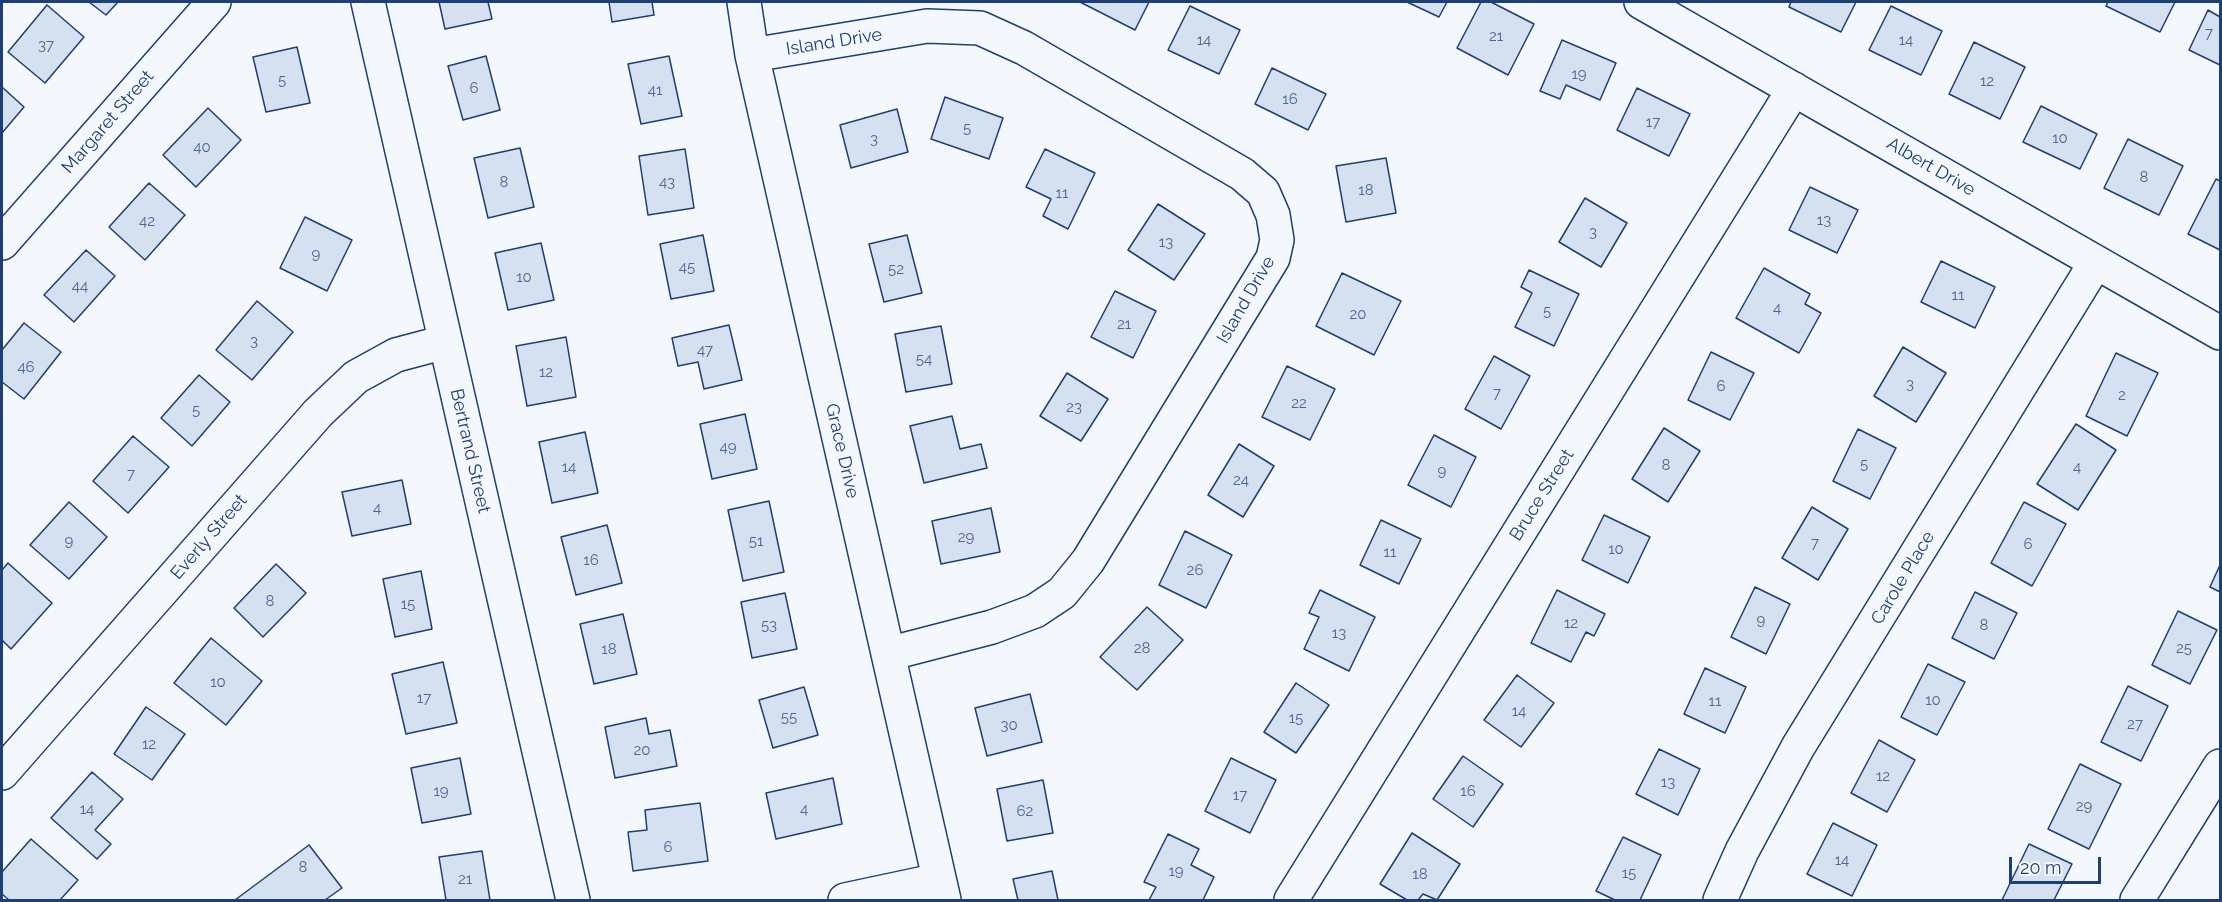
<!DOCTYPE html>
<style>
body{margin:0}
#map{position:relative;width:2222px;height:902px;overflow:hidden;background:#f4f7fb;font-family:Raleway,sans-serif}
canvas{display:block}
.frame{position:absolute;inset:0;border:3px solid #1d3f73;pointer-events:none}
.scale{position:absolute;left:2009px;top:857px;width:92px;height:27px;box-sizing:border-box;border:3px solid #1d3f73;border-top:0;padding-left:8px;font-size:18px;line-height:21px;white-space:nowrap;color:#1d3f73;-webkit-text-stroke:4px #f4f7fb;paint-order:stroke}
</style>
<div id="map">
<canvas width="2222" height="902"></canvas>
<div class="frame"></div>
<div class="scale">20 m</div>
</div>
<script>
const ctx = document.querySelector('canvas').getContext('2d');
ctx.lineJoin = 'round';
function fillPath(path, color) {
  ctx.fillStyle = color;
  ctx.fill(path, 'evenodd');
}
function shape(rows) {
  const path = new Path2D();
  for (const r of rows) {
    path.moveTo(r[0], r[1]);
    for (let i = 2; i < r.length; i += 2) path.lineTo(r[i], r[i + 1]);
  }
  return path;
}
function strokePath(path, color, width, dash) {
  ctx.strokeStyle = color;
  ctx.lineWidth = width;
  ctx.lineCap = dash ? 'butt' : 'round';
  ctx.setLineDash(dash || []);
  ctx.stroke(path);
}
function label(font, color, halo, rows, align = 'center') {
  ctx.font = font + ' Raleway,sans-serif';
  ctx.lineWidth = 4.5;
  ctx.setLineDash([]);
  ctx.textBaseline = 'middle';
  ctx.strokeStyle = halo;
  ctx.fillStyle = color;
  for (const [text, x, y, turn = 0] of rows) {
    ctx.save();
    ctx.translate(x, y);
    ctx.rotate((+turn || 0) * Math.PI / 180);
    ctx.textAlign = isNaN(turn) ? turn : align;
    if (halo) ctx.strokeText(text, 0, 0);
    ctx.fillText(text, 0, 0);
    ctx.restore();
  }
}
const building = shape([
 [89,2,118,2,106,15,89,2],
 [439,2,488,2,492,19,445,29,439,2],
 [609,2,652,2,654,15,612,22,609,2],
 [1080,2,1149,2,1135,30,1080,2],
 [1407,2,1447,2,1439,17,1407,2],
 [1481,2,1491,2,1534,24,1508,75,1457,48,1481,2],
 [1791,2,1856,2,1841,32,1789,7,1791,2],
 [2108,2,2175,2,2160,32,2106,6,2108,2],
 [47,5,84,37,45,83,8,52,47,5],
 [1190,6,1240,30,1219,74,1168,50,1190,6],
 [1891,6,1942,31,1921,75,1869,50,1891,6],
 [2208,10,2220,17,2220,65,2189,50,2208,10],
 [1562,40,1616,63,1600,100,1566,85,1560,99,1540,91,1562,40],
 [1974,42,2025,67,2000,119,1949,94,1974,42],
 [297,47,310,103,266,112,253,57,297,47],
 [486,56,500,110,463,120,448,66,486,56],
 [669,56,682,116,641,124,628,64,669,56],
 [1272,68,1326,94,1308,130,1255,104,1272,68],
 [2,87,24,107,2,133,2,87],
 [1637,88,1690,114,1669,156,1617,130,1637,88],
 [945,97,1003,118,989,159,931,139,945,97],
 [2041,106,2097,134,2080,169,2023,142,2041,106],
 [208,108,241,140,196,187,163,155,208,108],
 [897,109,908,152,851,168,840,125,897,109],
 [2128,139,2183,166,2159,215,2104,188,2128,139],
 [520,148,534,207,488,218,474,158,520,148],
 [685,149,694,208,648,215,639,156,685,149],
 [1045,149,1095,173,1068,229,1043,216,1051,199,1026,187,1045,149],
 [1386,158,1396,213,1346,222,1336,166,1386,158],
 [2216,179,2220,181,2220,250,2188,234,2216,179],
 [149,183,185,215,145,260,109,227,149,183],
 [1810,187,1858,210,1837,253,1789,230,1810,187],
 [1585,198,1627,223,1601,267,1559,242,1585,198],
 [1158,204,1205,234,1174,280,1128,250,1158,204],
 [305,217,352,240,327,291,280,268,305,217],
 [703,235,714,291,671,299,660,244,703,235],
 [907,235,922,293,884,302,869,244,907,235],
 [541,243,554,300,508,310,495,253,541,243],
 [86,250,115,276,74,322,44,295,86,250],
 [1941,261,1995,287,1975,328,1921,302,1941,261],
 [1764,268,1810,294,1805,304,1821,313,1799,353,1736,318,1764,268],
 [1529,270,1579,294,1554,346,1515,327,1532,293,1521,287,1529,270],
 [1342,273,1401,301,1374,355,1316,326,1342,273],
 [1115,291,1156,311,1133,358,1091,337,1115,291],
 [257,301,293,332,252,380,216,350,257,301],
 [24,323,61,352,24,399,2,382,2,350,24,323],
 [729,325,742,380,704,389,698,362,678,366,672,338,729,325],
 [941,326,952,384,906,392,895,334,941,326],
 [566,337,576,397,527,406,516,346,566,337],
 [1903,347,1946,373,1916,422,1874,396,1903,347],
 [1711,352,1754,373,1730,420,1688,400,1711,352],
 [2116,353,2158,373,2127,436,2086,416,2116,353],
 [1494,356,1530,376,1501,429,1465,409,1494,356],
 [1287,366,1335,389,1310,440,1262,417,1287,366],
 [1067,373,1108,399,1081,441,1040,416,1067,373],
 [199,375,230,402,192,446,161,418,199,375],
 [745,414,757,469,712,479,700,424,745,414],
 [952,416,960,449,981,444,987,468,924,483,910,426,952,416],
 [2076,424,2116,450,2078,510,2037,484,2076,424],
 [1664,428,1700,451,1668,502,1632,479,1664,428],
 [1858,429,1896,448,1870,499,1833,481,1858,429],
 [585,432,598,493,552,503,539,442,585,432],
 [1434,435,1476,457,1451,507,1408,485,1434,435],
 [133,436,169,467,128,513,93,481,133,436],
 [1239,444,1274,466,1243,517,1208,495,1239,444],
 [402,480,411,524,352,536,342,492,402,480],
 [769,501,784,572,743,581,728,510,769,501],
 [69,502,107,537,69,579,30,545,69,502],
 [2024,502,2066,524,2032,586,1991,563,2024,502],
 [1812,507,1848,529,1818,580,1782,558,1812,507],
 [991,508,1000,552,941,564,932,521,991,508],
 [1604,515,1650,537,1628,583,1582,560,1604,515],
 [1381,520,1421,539,1399,584,1360,565,1381,520],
 [607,525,622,583,576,595,561,537,607,525],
 [1185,531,1232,555,1206,608,1159,585,1185,531],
 [8,563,52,603,11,649,2,640,2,570,8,563],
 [276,564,306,593,263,637,234,608,276,564],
 [2220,565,2220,592,2210,587,2220,565],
 [421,571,432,629,395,637,383,579,421,571],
 [1755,587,1790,604,1766,654,1731,637,1755,587],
 [1320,590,1375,617,1349,671,1304,649,1319,617,1309,613,1320,590],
 [1557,590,1605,614,1594,636,1586,632,1571,662,1531,643,1557,590],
 [1975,592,2017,613,1994,659,1952,638,1975,592],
 [785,593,797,649,752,658,741,602,785,593],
 [1147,607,1183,640,1137,690,1100,657,1147,607],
 [2178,611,2217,630,2190,684,2152,665,2178,611],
 [623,614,637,674,594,684,580,624,623,614],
 [211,638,262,681,226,725,174,683,211,638],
 [443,662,457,723,406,734,392,674,443,662],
 [1928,664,1965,682,1937,735,1901,717,1928,664],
 [1705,668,1746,687,1725,733,1684,714,1705,668],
 [1517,675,1554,703,1521,747,1484,720,1517,675],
 [1296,683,1329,705,1296,753,1264,732,1296,683],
 [2128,686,2168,706,2141,761,2101,742,2128,686],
 [804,687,818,735,773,748,759,700,804,687],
 [1030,694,1042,742,987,756,975,708,1030,694],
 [146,707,185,734,152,780,114,754,146,707],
 [646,718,649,734,670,730,677,766,615,778,605,727,646,718],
 [1879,740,1915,760,1887,812,1851,793,1879,740],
 [1659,749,1700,769,1678,815,1636,794,1659,749],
 [1463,756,1503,784,1473,827,1433,799,1463,756],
 [460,758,471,814,422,823,411,768,460,758],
 [1231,758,1276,780,1250,833,1205,811,1231,758],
 [2080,764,2121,784,2089,849,2048,829,2080,764],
 [92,772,123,799,95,830,111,844,97,859,51,818,92,772],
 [833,778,842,824,776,839,766,793,833,778],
 [1043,780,1053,833,1007,841,997,789,1043,780],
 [700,803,708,861,633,871,628,832,647,830,645,810,700,803],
 [1833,823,1877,845,1852,896,1807,874,1833,823],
 [1412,833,1460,864,1437,900,1423,894,1418,900,1407,900,1380,884,1412,833],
 [1168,834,1199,849,1191,865,1214,877,1203,900,1149,900,1156,887,1144,882,1168,834],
 [1623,837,1661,855,1640,900,1615,900,1596,891,1623,837],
 [31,839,78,880,60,900,9,900,2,894,2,872,31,839],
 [2029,844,2072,864,2054,900,2002,900,2029,844],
 [309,845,342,888,325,900,235,900,309,845],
 [482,851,490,900,446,900,439,857,482,851],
 [1052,871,1058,900,1018,900,1013,879,1052,871]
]);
const minor = shape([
 [368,2,573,900],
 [744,2,752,55,944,900],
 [1641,2,2220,333],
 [752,55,927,26,980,28,1024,48,1242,174,1263,192,1273,215,1277,240,1273,258,1088,561,1062,593,1035,611,992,627,888,654],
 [2,243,214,2],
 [2,773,318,413,356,377,396,355,445,342],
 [845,900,939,880],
 [1291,900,1794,89],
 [1720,900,1742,851,1798,747,2096,262],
 [2137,900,2220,766]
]);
const numberNames = [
 ["7",2209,33],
 ["21",1496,36],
 ["14",1204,40],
 ["14",1906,40],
 ["37",46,45],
 ["19",1579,74],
 ["5",282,80],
 ["12",1987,81],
 ["6",474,88],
 ["41",655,90],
 ["16",1290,99],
 ["17",1653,122],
 ["5",967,128],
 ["10",2060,138],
 ["3",874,139],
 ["40",202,147],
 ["8",2144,177],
 ["8",504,182],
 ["43",667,182],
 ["18",1366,190],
 ["11",1062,193],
 ["13",1824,220],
 ["42",147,221],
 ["3",1593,232],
 ["13",1166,242],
 ["9",316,254],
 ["45",687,267],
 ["52",896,269],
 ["10",524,277],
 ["44",80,286],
 ["11",1958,295],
 ["4",1777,308],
 ["5",1547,311],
 ["20",1358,314],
 ["21",1124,324],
 ["3",254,341],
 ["47",705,350],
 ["54",924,359],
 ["46",26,367],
 ["12",546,372],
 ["3",1910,384],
 ["6",1721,386],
 ["7",1497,393],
 ["2",2122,395],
 ["22",1299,403],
 ["23",1074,407],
 ["5",196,410],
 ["49",728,447],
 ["5",1864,464],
 ["8",1666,465],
 ["14",569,467],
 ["4",2077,467],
 ["9",1442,471],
 ["7",131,474],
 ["24",1241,480],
 ["4",377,508],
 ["29",966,537],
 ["9",69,541],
 ["51",756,541],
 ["7",1815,543],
 ["6",2028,544],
 ["10",1616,549],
 ["11",1390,552],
 ["16",591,560],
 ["26",1195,570],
 ["8",270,601],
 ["15",408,604],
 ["9",1761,620],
 ["12",1571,623],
 ["53",769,625],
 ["8",1984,625],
 ["13",1339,633],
 ["28",1142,648],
 ["25",2184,648],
 ["18",609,649],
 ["10",218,682],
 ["17",424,698],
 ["10",1933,700],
 ["11",1715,701],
 ["14",1519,711],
 ["55",789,717],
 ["15",1296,718],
 ["27",2135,724],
 ["30",1009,725],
 ["12",149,744],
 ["20",642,750],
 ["12",1883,776],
 ["13",1668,782],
 ["19",441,791],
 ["16",1468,791],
 ["17",1240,795],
 ["29",2084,806],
 ["14",87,809],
 ["4",804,809],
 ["62",1025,811],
 ["6",668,847],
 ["14",1842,860],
 ["8",303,867],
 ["19",1176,871],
 ["15",1629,873],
 ["18",1420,874],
 ["21",465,879]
];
const streetNames = [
 ["Island Drive",834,42,-9],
 ["Margaret Street",108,122,-49],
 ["Albert Drive",1931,167,30],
 ["Island Drive",1246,300,-60],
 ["Bertrand Street",470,451,77],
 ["Grace Drive",842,451,77],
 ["Bruce Street",1542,495,-58],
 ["Everly Street",209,537,-49],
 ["Carole Place",1903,578,-59]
];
fillPath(building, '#d5e0f0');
strokePath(building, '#1d3f73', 1.5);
strokePath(minor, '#1d3f73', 36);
strokePath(minor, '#f4f7fb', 33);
label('15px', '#4b6792', null, numberNames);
label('18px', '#1d3f73', '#f4f7fb', streetNames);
</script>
